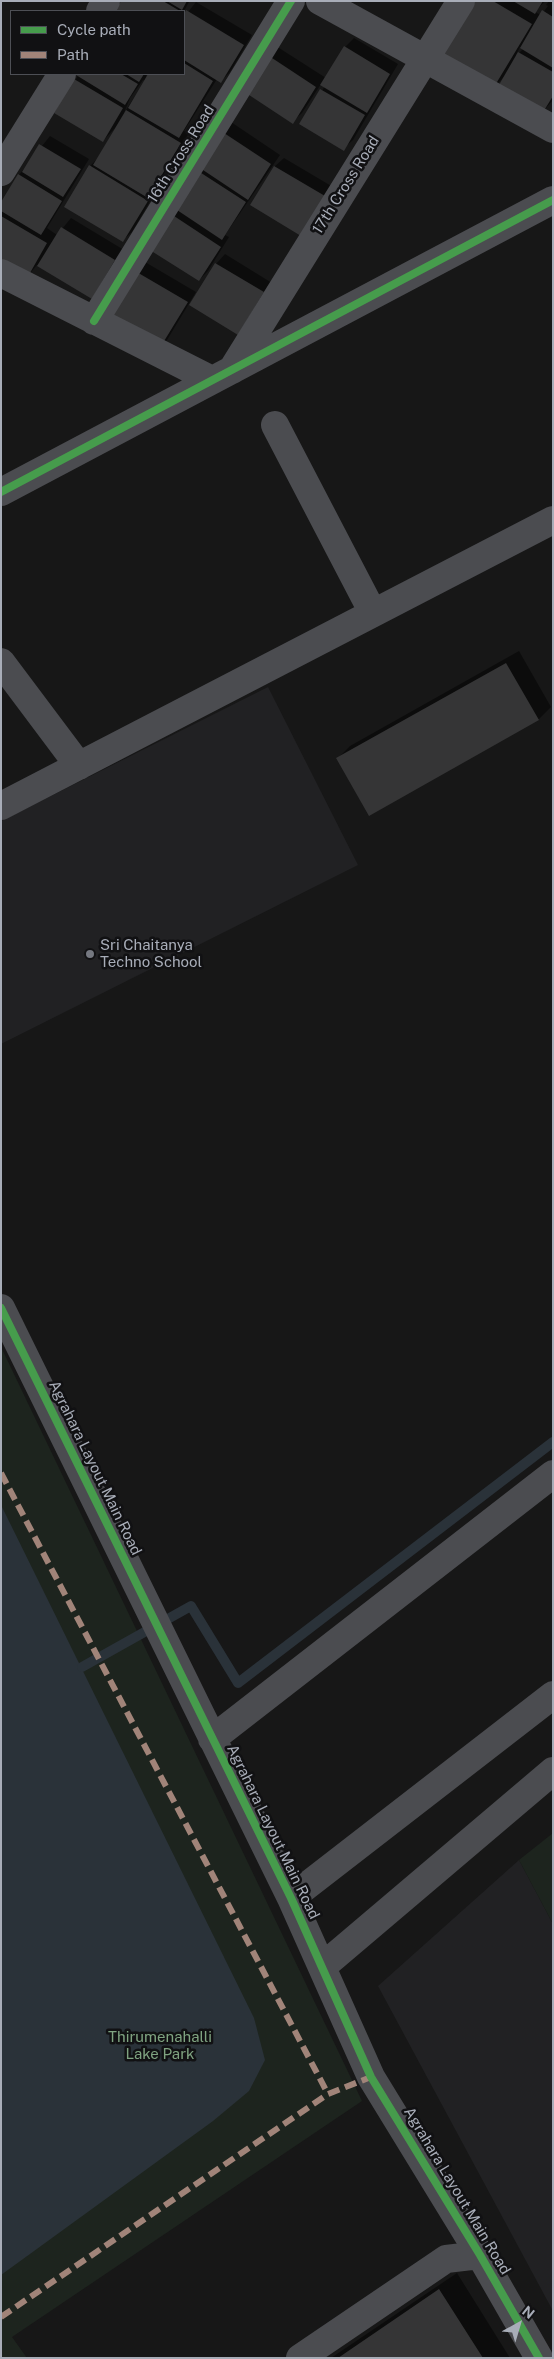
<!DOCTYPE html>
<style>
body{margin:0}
#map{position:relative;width:554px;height:2359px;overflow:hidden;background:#171717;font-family:"Public Sans",sans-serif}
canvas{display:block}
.frame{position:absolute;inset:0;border:2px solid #a8adb8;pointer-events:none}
.legend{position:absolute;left:10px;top:10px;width:175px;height:65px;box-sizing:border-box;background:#111113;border:1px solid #4d4f55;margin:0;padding:6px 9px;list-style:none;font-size:15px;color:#a8adb8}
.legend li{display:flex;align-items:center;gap:10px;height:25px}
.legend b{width:25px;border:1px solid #4d4f55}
.north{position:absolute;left:494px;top:2299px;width:50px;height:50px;-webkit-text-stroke:4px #111113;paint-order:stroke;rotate:39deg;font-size:14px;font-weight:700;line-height:20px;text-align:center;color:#a8adb8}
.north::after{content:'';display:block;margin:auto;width:18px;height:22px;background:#a8adb8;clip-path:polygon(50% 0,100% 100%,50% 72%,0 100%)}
</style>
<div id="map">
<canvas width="554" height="2359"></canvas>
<div class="frame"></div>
<ul class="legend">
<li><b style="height:6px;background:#469c4c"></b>Cycle path</li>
<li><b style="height:6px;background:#a18479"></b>Path</li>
</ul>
<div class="north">N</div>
</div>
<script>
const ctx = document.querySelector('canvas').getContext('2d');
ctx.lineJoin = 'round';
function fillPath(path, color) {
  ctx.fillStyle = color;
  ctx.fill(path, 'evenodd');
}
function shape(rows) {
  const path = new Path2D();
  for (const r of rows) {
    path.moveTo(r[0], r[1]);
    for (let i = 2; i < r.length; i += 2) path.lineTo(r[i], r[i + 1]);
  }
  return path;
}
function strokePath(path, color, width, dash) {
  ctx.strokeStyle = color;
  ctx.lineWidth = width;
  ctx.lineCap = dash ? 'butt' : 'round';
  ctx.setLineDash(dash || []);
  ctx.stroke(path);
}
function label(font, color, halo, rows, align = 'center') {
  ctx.font = font + ' "Public Sans",sans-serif';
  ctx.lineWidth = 5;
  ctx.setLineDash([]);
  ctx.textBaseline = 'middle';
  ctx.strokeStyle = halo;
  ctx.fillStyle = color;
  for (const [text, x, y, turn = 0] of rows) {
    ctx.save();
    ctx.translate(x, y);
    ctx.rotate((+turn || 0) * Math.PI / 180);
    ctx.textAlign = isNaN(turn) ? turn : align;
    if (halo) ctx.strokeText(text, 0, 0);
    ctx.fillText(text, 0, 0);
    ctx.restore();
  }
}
const built = shape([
 [268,687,358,865,1,1044,1,821],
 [519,1860,553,1924,553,2311,378,1986]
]);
const green = shape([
 [1,1347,362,2101,12,2337,27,2358,1,2358],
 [553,1833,553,1924,519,1860]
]);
const water = shape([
 [1,1505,254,2018,265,2060,249,2091,213,2121,1,2275]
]);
const shadow = shape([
 [122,1,189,1,189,2,184,11,116,11],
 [476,1,545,1,535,12,541,15,548,6,546,5,549,1,553,1,553,100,540,115,504,77,491,90],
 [520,47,523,49,516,56,516,55],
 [196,2,252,35,230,72,221,81,217,79,184,131,189,133,154,190,156,191,132,232,122,241,90,166,99,157,115,128,103,141,56,112,79,74,146,74,147,78,150,74,184,74,184,17],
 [143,80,145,81,124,113,130,98],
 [354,38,398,64,353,140,343,149,301,124,325,86,321,84,302,113,292,122,244,90,276,46,326,78,345,47],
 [231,122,280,155,225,235,229,237,208,271,199,280,147,246],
 [50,136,89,159,47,228,57,235,71,218,124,250,92,297,37,265,26,278,1,264,1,204,19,175],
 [284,158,333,187,301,234,274,167],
 [225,254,272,283,247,324,191,305,216,264],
 [145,262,196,292,167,340,158,349,136,272],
 [519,651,551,707,539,719,338,758,350,746],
 [457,2273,510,2358,331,2358]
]);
const stream = shape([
 [82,1667,191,1606,238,1683,553,1442]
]);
const building = shape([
 [121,1,163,1,180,11,115,11],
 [167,1,187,1,182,10],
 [474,1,493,1,532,24,491,92,439,61],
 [513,1,543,1,535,14],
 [186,10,244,45,221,83,184,60,184,14],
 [542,10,553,17,553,68,520,48],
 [344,46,390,74,367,113,320,85],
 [518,52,553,72,553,96,540,117,496,90],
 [266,54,316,87,293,124,243,91],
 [184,63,213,81,179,138,128,108,148,74,184,74],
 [77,74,121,74,138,84,125,105,76,75],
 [126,74,144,74,139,82],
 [74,79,123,108,103,142,54,113],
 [320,89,365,115,344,151,299,124],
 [126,110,181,143,148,198,93,165],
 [221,131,271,164,248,200,197,166],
 [39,144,81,169,63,197,22,172],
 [89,165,148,201,123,242,64,207],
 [274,166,325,196,301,236,250,205],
 [195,169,246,202,222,240,171,206],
 [18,174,62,201,41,235,1,211,1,202],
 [168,212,221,247,199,281,145,247],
 [1,216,47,243,26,280,1,265],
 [61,227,115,260,92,299,37,266],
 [215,263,264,292,238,335,189,305],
 [135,271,188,302,158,351,107,320],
 [506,663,539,720,369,816,336,758],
 [439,2289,483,2358,338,2358]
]);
const minor = shape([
 [320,1,553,129],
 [100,11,106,1],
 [1,172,62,74],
 [1,273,212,380],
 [94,321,291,1],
 [232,370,461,1],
 [275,425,373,613],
 [1,492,553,200],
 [1,662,79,766],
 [1,806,553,520],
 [1,1308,291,1898,371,2077,480,2255,539,2358],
 [212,1739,553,1474],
 [291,1898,553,1695],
 [322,1967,553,1771],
 [300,2358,446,2259,480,2255]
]);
const quiet = shape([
 [1,1473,328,2094],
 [1,2317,328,2094,371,2077]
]);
const cycleway = shape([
 [94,321,291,1],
 [1,492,553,200],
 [1,1308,291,1898,371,2077,480,2255,539,2358]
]);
const markers = [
 [90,954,5,"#757880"]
];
const streetNames = [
 ["16th Cross Road",181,154,-58],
 ["17th Cross Road",346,185,-58],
 ["Agrahara Layout Main Road",95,1468,64],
 ["Agrahara Layout Main Road",273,1832,64],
 ["Agrahara Layout Main Road",457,2191,59]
];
const poiNames = [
 ["Sri Chaitanya",100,945],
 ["Techno School",100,962]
];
const parkNames = [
 ["Thirumenahalli",160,2037],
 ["Lake Park",160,2054]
];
fillPath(built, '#212123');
fillPath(green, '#1d241e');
fillPath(water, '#2a3239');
fillPath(shadow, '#0007');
strokePath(stream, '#2a3239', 10);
fillPath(building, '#353536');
strokePath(minor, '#4b4c50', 28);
strokePath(quiet, '#a18479', 6, [12, 6]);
strokePath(cycleway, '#469c4c', 8);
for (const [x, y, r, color] of markers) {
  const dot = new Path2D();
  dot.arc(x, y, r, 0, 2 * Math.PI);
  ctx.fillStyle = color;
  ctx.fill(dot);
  strokePath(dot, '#111113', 2);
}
label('15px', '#a8adb8', '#111113', streetNames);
label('15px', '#a8adb8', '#111113', poiNames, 'left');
label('15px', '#7fa381', '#111113', parkNames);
</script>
